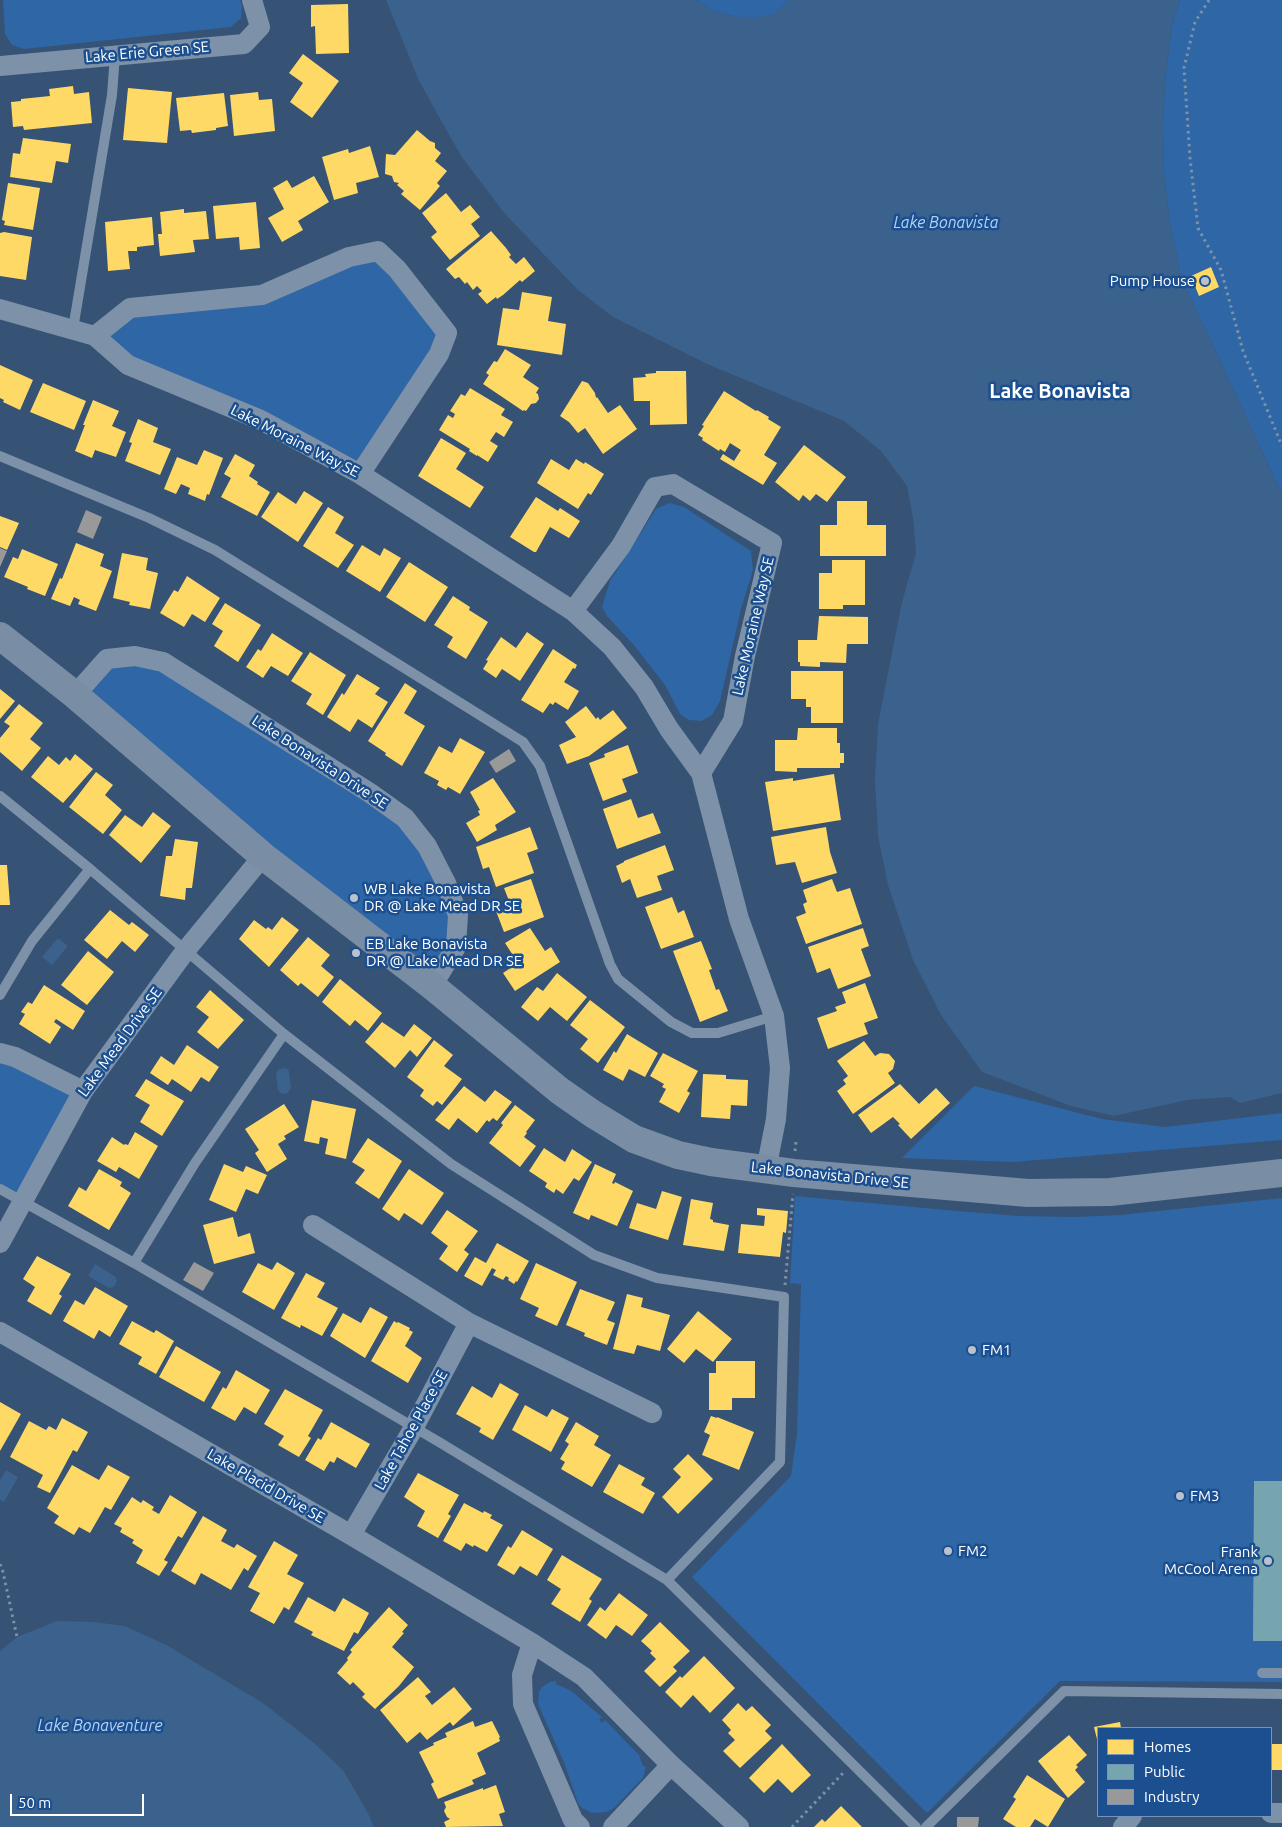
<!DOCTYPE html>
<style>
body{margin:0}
#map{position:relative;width:1282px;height:1827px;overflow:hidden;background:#365274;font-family:Ubuntu,sans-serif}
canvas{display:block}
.legend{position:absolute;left:1097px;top:1727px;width:175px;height:90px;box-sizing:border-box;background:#1b4f8f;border:1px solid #7695bc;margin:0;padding:6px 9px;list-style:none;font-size:15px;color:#fff}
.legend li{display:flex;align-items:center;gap:10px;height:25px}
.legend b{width:25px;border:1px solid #7695bc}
.scale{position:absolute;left:10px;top:1794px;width:134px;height:22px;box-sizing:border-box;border:2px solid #fff;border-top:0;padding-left:6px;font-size:15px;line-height:18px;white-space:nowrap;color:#fff;-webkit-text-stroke:4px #1b4f8f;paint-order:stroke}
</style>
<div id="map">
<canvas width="1282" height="1827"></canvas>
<ul class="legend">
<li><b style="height:14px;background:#ffd966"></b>Homes</li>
<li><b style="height:14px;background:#76a5af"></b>Public</li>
<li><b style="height:14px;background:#999"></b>Industry</li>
</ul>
<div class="scale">50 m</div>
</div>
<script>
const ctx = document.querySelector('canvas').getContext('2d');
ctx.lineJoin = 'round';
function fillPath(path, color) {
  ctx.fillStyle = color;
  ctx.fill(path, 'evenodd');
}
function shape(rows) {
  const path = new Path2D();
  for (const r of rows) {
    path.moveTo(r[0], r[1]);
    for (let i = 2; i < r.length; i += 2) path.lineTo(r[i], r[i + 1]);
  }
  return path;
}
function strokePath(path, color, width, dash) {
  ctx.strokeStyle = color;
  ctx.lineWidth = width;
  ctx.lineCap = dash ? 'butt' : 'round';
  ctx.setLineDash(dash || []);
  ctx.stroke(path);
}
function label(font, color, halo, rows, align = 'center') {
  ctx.font = font + ' Ubuntu,sans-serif';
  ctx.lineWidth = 5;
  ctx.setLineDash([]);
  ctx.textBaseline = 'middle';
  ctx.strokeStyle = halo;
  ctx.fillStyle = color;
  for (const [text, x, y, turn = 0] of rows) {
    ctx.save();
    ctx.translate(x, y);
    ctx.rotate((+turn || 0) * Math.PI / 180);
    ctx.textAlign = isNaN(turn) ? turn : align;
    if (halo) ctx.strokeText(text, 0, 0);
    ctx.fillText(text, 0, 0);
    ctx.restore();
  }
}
const green = shape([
 [3,0,240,0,242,5,241,18,231,27,24,49,12,45,5,34],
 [696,0,789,0,775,14,760,17,738,17,715,12],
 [1180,0,1282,0,1282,494,1181,277,1170,223,1164,175,1163,127,1165,81,1172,25],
 [378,251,447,333,360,474,128,365,95,336,130,308,262,295],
 [669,503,684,507,751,551,753,570,741,609,720,701,712,715,701,721,689,720,680,714,665,685,633,644,607,616,602,607,610,581,656,509],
 [135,656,405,818,458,915,432,986,75,695,107,659],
 [0,1053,83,1091,23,1201,0,1189],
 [974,1086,1102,1119,1165,1127,1282,1113,1282,1140,1013,1162,902,1158],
 [795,1196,957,1211,1019,1216,1074,1217,1120,1215,1282,1198,1282,1682,1060,1681,927,1813,692,1577,791,1476,797,1433,801,1284,790,1283],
 [556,1681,556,1684,570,1690,602,1717,599,1720,602,1723,605,1720,639,1755,643,1766,646,1767,643,1778,614,1808,607,1812,592,1813,582,1808,578,1803,565,1765,538,1704,539,1692,542,1687,550,1682]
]);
const water = shape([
 [386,0,696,0,715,12,738,17,760,17,775,14,789,0,1180,0,1172,25,1165,81,1163,127,1164,175,1170,223,1181,277,1282,494,1282,1093,1240,1103,1230,1097,1187,1100,1114,1116,1071,1106,982,1072,941,1015,913,960,888,885,878,836,875,779,878,724,902,602,916,553,913,518,907,486,881,451,844,421,707,364,613,317,578,290,505,214,461,156,419,81],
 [58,938,68,946,52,965,42,957],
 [286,1068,289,1071,291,1088,288,1093,283,1094,278,1091,276,1073,279,1069],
 [95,1264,116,1277,117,1281,114,1287,109,1288,88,1276],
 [6,1470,18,1477,4,1502,0,1500,0,1480],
 [57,1621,94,1622,125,1626,168,1646,263,1703,314,1743,343,1770,368,1813,374,1827,0,1827,0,1651,17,1637]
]);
const homes = shape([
 [348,4,349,53,316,54,315,26,311,27,311,5],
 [303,54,339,81,312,118,290,102,303,83,289,73],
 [73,86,74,94,89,92,92,123,24,130,23,126,13,127,11,102,21,101,21,99,50,96,49,89],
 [128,88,172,92,167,143,123,140],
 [258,92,259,100,272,99,275,131,234,136,230,95],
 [224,93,228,126,216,128,216,130,192,133,191,130,180,131,176,98],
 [417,130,430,141,435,143,435,148,441,153,435,161,447,171,437,183,440,186,420,210,401,194,404,191,397,185,399,183,394,182,392,176,385,174,386,154,395,155],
 [23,138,71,144,68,163,56,161,52,183,10,177,13,153,20,154],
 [370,146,379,177,356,183,358,193,334,200,322,157,348,149,349,153],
 [314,176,329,202,298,221,303,230,282,242,268,218,284,209,273,188,287,180,292,188],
 [8,183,40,188,33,230,4,225,5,221,2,220],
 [446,193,461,212,470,205,480,217,471,224,480,236,450,260,431,237,437,232,422,213],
 [256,202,260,248,240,250,239,237,216,239,213,206],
 [184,209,184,213,206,211,209,239,193,240,195,252,160,256,158,234,162,234,160,212],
 [152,217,154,245,137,247,137,251,128,251,130,269,108,271,105,222],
 [491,231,506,248,511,255,509,257,516,264,524,257,535,271,522,282,520,280,503,295,497,299,496,297,487,304,478,294,482,291,477,286,473,290,467,282,465,284,459,277,455,279,446,269],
 [4,232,32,237,26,280,0,276,0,233],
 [1211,267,1219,287,1199,296,1191,276],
 [522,292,552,297,548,321,566,324,562,355,497,345,503,308,519,310],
 [505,349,531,365,523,377,539,388,536,393,538,394,539,399,536,403,531,404,526,411,524,410,523,411,483,384,489,375,486,373,494,361,497,362],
 [0,365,33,380,20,410,3,402,4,400,0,398],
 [656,371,686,371,687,424,650,425,650,401,634,401,633,378,646,377,645,374,656,373],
 [582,381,588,383,595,393,596,398,597,397,608,413,620,405,637,429,603,454,585,428,578,433,569,422,560,416],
 [43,383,86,401,74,430,30,412],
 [470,388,505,409,501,415,513,422,504,437,496,432,490,441,498,446,488,462,477,455,477,456,469,451,470,449,439,430,448,415,453,418,455,414,450,411,461,394,465,396],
 [724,391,756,411,757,410,769,417,768,419,781,427,764,455,777,463,763,485,720,459,723,454,734,461,741,450,730,443,725,452,720,449,719,451,702,440,703,438,698,435,704,426,702,425],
 [93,400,119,411,112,426,126,432,116,457,95,450,92,458,75,451,85,425,83,425],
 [138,419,158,428,153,442,171,449,160,475,125,461,132,443,129,442],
 [441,438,466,453,456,469,484,487,470,508,418,476],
 [804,445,846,477,827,502,816,494,810,501,803,495,799,501,775,482],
 [204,450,223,458,209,495,207,494,205,501,188,494,190,488,181,484,176,494,164,489,177,457,197,465],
 [235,454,255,465,249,476,258,482,257,484,270,492,257,516,221,497,231,478,224,474],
 [551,459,569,470,576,459,584,464,585,462,604,474,591,495,588,493,578,509,537,483],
 [304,491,323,503,298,542,261,517,278,492,296,504],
 [536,497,558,511,560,508,580,521,569,538,550,527,536,552,534,552,510,537],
 [837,501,867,501,867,525,886,525,886,556,820,556,820,525,837,525],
 [328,507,344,517,335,533,354,545,338,568,303,546],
 [0,516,19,523,7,550,0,547],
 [76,543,104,554,100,566,112,571,96,611,78,604,80,600,74,597,70,606,51,599,60,578,62,579],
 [362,545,380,556,384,548,401,558,380,592,346,571],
 [22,549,58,564,45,596,27,589,28,587,4,577,13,557,18,559],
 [122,553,148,558,146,570,158,573,150,609,129,605,130,602,113,598],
 [832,560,865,560,865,605,843,605,843,609,819,609,819,573,832,573],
 [409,562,448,587,425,622,386,597],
 [187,576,220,598,205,622,192,614,184,627,160,613,174,590,178,592],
 [453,596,470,607,469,610,488,622,466,659,447,647,453,637,434,625],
 [225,603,261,625,238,662,214,646,223,631,212,624],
 [819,616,868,617,868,644,847,644,846,663,820,662,820,667,800,666,800,662,798,662,798,640,817,640],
 [527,632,544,644,520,681,502,669,496,678,483,669,488,661,486,660,501,637,516,648],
 [272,633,303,653,288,676,271,666,263,678,246,667,258,649,261,651],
 [553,649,577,665,575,669,573,668,564,682,579,691,568,710,555,702,553,705,550,703,543,713,521,700],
 [310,652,346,675,323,715,306,704,312,694,291,681],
 [791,671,843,671,843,723,811,723,811,707,806,707,806,699,791,699],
 [357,674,380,688,375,694,388,702,372,728,358,719,350,732,327,717,342,693,344,695],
 [405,683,417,691,404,713,425,726,402,766,385,755,386,753,368,741],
 [0,689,15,701,0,719],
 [19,704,43,723,30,739,41,748,22,771,0,752,0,738,10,726,4,722],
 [586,706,596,719,598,717,600,720,613,710,627,728,589,756,567,764,559,745,576,737,565,722],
 [798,728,837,728,837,743,840,743,840,753,844,753,844,763,840,763,840,768,797,768,797,772,775,771,775,740,797,740],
 [460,738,485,752,460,794,448,787,446,790,437,785,439,781,424,773,439,746,452,753],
 [628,745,638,773,622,779,627,792,603,801,589,763,605,757,604,754],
 [75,754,93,769,63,803,31,777,48,756,59,765,66,757,70,761],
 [96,772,113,785,105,795,122,810,103,834,69,807],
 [834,774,841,820,773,831,765,782,793,778,793,781],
 [493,778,516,812,495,825,497,830,477,842,466,823,480,815,478,811,480,810,470,792],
 [631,799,638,818,653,813,661,833,617,849,603,809],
 [153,812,171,826,141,863,109,835,125,815,142,827],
 [530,827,538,849,527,853,534,873,496,887,489,867,483,869,476,847],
 [826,827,830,852,837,873,802,883,795,862,776,865,771,837],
 [175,839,198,842,192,888,186,888,185,900,160,896,166,856,172,856],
 [665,845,674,870,657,876,662,890,637,898,630,879,622,883,616,866,624,862,624,861],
 [0,865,7,865,10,905,0,905],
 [531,879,544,917,504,932,496,911,511,906,504,888],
 [832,879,837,892,850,888,862,924,806,944,796,917,806,913,803,904,807,902,803,890],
 [672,897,678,913,684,910,694,937,661,949,645,907],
 [110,910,129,925,132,922,149,935,135,952,122,941,107,959,84,940],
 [282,917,299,930,269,967,239,939,254,920,266,929,268,927,272,930],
 [530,928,545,951,551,947,560,962,515,991,503,973,518,963,505,943],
 [863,928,869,946,861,949,871,976,838,989,830,968,817,973,808,947],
 [308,937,330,955,321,966,334,977,318,997,301,983,298,986,280,970],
 [701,941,712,969,709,970,716,990,719,989,728,1011,700,1022,673,951],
 [88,951,114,972,87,1005,61,985],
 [557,973,587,997,567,1021,550,1007,538,1021,521,1007,537,987,543,991],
 [340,979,382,1013,368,1031,355,1020,350,1026,322,1002],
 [865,983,878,1018,864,1023,868,1034,828,1049,817,1018,837,1011,835,1007,846,1003,842,992],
 [44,985,85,1011,73,1030,56,1019,54,1022,61,1027,50,1044,19,1024,25,1014,21,1012,28,1002,32,1004],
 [210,990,244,1020,218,1049,197,1032,209,1017,196,1007],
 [590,1000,625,1027,598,1063,580,1049,588,1039,570,1025],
 [382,1022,404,1037,414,1024,432,1038,417,1057,410,1050,395,1068,365,1042],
 [627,1034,658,1053,645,1077,629,1069,623,1081,603,1070,614,1051,616,1053],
 [434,1040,453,1055,444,1066,462,1079,442,1105,437,1101,433,1106,420,1096,424,1090,407,1077],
 [864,1041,875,1056,880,1053,889,1054,895,1061,893,1069,888,1073,895,1083,853,1114,837,1091,846,1084,843,1080,848,1076,837,1061],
 [187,1045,219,1067,209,1082,201,1077,191,1092,172,1079,168,1085,150,1073,161,1056,174,1065],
 [663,1053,698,1071,687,1091,690,1093,679,1113,659,1102,666,1089,662,1087,664,1084,650,1076],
 [703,1074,726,1075,726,1079,748,1080,747,1106,731,1105,730,1119,701,1117],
 [146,1079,184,1101,162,1136,140,1122,150,1105,135,1096],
 [900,1084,919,1104,936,1088,950,1103,911,1139,898,1125,900,1124,893,1117,871,1133,858,1115],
 [464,1086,485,1102,495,1090,512,1102,497,1121,493,1118,489,1122,487,1120,477,1133,458,1118,449,1130,435,1120],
 [312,1100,356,1109,346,1159,325,1154,328,1139,320,1137,319,1144,304,1141],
 [284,1104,299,1127,284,1136,286,1139,278,1144,287,1159,267,1172,255,1153,259,1150,245,1129],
 [515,1105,535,1120,526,1132,527,1133,524,1137,536,1146,520,1167,489,1143,503,1125,501,1123],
 [135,1132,158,1146,139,1179,119,1167,116,1172,97,1161,112,1137,124,1145,125,1144,128,1145],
 [368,1138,402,1161,379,1199,355,1183,365,1170,352,1162],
 [544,1148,565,1162,572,1149,592,1162,579,1181,574,1178,563,1194,556,1189,554,1193,545,1187,547,1183,529,1171],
 [224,1164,243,1172,246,1166,267,1175,258,1194,246,1189,236,1212,209,1200],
 [595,1164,616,1174,612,1183,614,1184,615,1182,633,1191,617,1226,591,1215,589,1220,573,1213],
 [99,1169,122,1182,120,1186,131,1193,109,1230,68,1206,79,1187,86,1191],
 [409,1169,444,1193,422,1225,404,1213,399,1221,382,1209],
 [662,1191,682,1197,668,1240,629,1228,637,1203,656,1209],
 [691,1199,713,1203,710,1219,713,1220,713,1222,729,1225,724,1251,683,1245],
 [757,1208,788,1211,786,1233,783,1232,780,1257,738,1253,741,1224,764,1226,765,1216,757,1215],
 [447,1210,478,1231,464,1250,469,1254,457,1272,439,1259,448,1246,431,1233],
 [233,1217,238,1237,250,1233,255,1253,214,1264,203,1225],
 [497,1243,529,1261,517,1282,516,1281,514,1284,508,1280,509,1278,506,1276,503,1280,493,1275,496,1270,492,1268,482,1286,464,1276,475,1257,486,1263],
 [37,1256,71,1274,59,1294,62,1296,51,1315,27,1301,35,1287,23,1279],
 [277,1262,295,1273,274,1310,242,1292,258,1263,272,1270],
 [536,1263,577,1282,557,1326,535,1316,539,1308,520,1299],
 [306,1273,325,1283,317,1297,338,1308,322,1336,301,1325,300,1328,281,1318],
 [95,1287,128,1306,110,1337,99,1330,94,1339,63,1321,75,1300,84,1305],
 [580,1289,615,1302,607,1320,615,1323,607,1345,584,1336,585,1333,566,1325],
 [627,1294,643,1298,641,1307,670,1315,660,1351,637,1345,634,1354,613,1349],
 [370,1307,388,1317,365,1358,330,1336,343,1313,361,1323],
 [698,1311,732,1339,713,1362,696,1349,684,1363,667,1349],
 [132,1321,154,1333,156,1330,174,1341,156,1374,138,1364,142,1357,119,1344],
 [394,1321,397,1323,398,1322,410,1328,409,1330,413,1332,405,1346,422,1358,408,1383,371,1361],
 [176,1346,221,1372,204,1402,159,1377],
 [716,1361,755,1361,755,1398,732,1398,732,1410,709,1410,709,1373,716,1373],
 [236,1370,270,1390,256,1414,244,1407,235,1421,211,1408,223,1387,226,1389],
 [500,1383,519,1394,493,1440,479,1432,481,1428,456,1414,472,1386,492,1398],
 [285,1389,323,1410,308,1436,311,1438,299,1457,278,1445,284,1436,264,1424],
 [0,1402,21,1414,0,1451],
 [525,1405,547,1417,552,1409,569,1418,551,1452,512,1430],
 [711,1416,717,1418,717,1417,754,1432,739,1470,702,1455,710,1435,704,1432],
 [62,1418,88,1432,77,1452,73,1450,50,1493,37,1487,43,1475,10,1457,29,1421,46,1430,49,1426,56,1430],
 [331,1422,370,1444,356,1468,337,1457,334,1463,330,1461,324,1471,305,1460,318,1438,321,1440],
 [576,1422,599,1436,594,1445,611,1455,592,1487,561,1469,565,1462,560,1459,569,1444,565,1441],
 [688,1454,713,1479,678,1514,662,1497,681,1477,673,1469],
 [619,1464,645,1478,641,1485,655,1493,643,1514,603,1492],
 [72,1465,99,1480,108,1465,130,1477,111,1510,105,1507,90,1533,79,1527,74,1535,54,1523,59,1516,47,1508],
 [418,1473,459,1495,448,1514,451,1516,438,1538,417,1526,425,1511,404,1497],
 [170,1495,197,1512,182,1538,178,1536,164,1560,168,1562,159,1576,136,1563,143,1550,132,1543,134,1540,120,1532,122,1528,114,1524,132,1497,141,1503,143,1500,154,1507,152,1510,159,1514],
 [464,1503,483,1513,484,1511,492,1515,490,1518,503,1525,487,1552,474,1545,473,1547,466,1543,461,1551,443,1541],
 [203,1516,227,1530,221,1541,234,1548,237,1544,257,1556,248,1571,244,1568,231,1590,201,1573,195,1585,171,1571],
 [522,1530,553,1549,537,1576,520,1566,514,1575,497,1565,508,1546,511,1548],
 [274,1541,298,1555,287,1574,304,1583,289,1610,284,1607,274,1624,250,1611,260,1593,248,1587],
 [562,1555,602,1579,589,1599,592,1601,580,1622,551,1604,561,1589,547,1580],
 [619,1593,648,1615,632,1636,616,1625,606,1639,587,1625,600,1607,605,1611],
 [308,1597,335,1612,343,1598,369,1613,358,1634,354,1632,344,1651,311,1635,313,1632,294,1622],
 [389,1607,408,1625,402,1632,404,1633,392,1647,414,1667,399,1686,375,1709,362,1697,365,1694,353,1682,350,1685,337,1673,348,1660,347,1658,352,1652,350,1650],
 [660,1622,690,1651,673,1667,677,1671,660,1687,644,1671,656,1659,650,1653,652,1651,641,1641],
 [704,1656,735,1688,710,1713,693,1695,681,1708,665,1692,680,1676,682,1678],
 [418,1677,431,1692,425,1696,432,1705,454,1687,472,1709,453,1726,450,1722,427,1740,420,1732,407,1743,380,1710],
 [738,1703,746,1711,752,1706,771,1725,765,1731,772,1738,740,1768,723,1751,735,1740,728,1733,731,1730,722,1720],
 [473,1721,475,1727,492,1721,500,1737,499,1738,500,1741,477,1753,486,1774,472,1780,474,1784,438,1799,431,1784,434,1782,419,1752,434,1745,433,1743,447,1737,445,1733],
 [1120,1722,1121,1728,1098,1728,1097,1739,1094,1727],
 [1069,1735,1087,1755,1076,1765,1078,1767,1075,1770,1085,1782,1068,1798,1038,1761],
 [782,1744,811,1775,792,1793,778,1779,764,1793,749,1778],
 [1271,1744,1282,1744,1282,1770,1271,1770],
 [1027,1775,1065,1799,1048,1827,1035,1819,1030,1827,1016,1827,1003,1819,1016,1799,1013,1797],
 [496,1785,505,1812,499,1814,503,1826,446,1827,444,1822,450,1819,447,1817,444,1811,446,1807,444,1802,483,1788,483,1790],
 [841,1806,862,1827,814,1827,822,1819,825,1822]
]);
const public = shape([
 [1254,1481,1282,1481,1282,1641,1253,1641]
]);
const industry = shape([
 [86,510,102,517,93,539,77,532],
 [0,548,7,551,0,567],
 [509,749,516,761,496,773,489,762],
 [194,1262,214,1273,203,1291,183,1280],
 [957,1817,979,1817,978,1827,957,1827]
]);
const path = shape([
 [1209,0,1195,22,1184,68,1190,158,1198,228,1221,270,1243,351,1282,446],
 [795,1151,796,1141],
 [785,1285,793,1194],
 [0,1564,3,1572,17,1637],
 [792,1827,843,1773]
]);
const lane = shape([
 [73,329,112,95,115,55],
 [0,456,149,518,215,550,523,742,540,766,610,964,618,979,671,1022,692,1033,718,1033,774,1016],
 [0,796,90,869,284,1034,451,1164,594,1255,657,1278,784,1297,780,1462,667,1580],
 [0,995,32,941,90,869],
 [0,1189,134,1263,439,1442,667,1580,916,1827],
 [134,1263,195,1163,284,1034],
 [1262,1673,1282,1673],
 [926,1827,1064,1691,1282,1694]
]);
const street = shape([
 [0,66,244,44,260,27,252,0],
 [0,309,95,336,128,365,261,420,360,474,573,611,612,647,644,687,669,729,701,773,739,919,774,1016,780,1068,776,1119,766,1170],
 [95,336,130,308,262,295,349,257,378,251,397,269,447,333,439,354,360,474],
 [573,611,621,546,655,487,673,484,772,543,745,656,733,721,701,773],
 [75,695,107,659,135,656,163,662,370,793,405,818,427,846,446,883,458,915,456,947,432,986],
 [0,1053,15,1057,83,1091],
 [313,1225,469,1323,652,1413],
 [0,1243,83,1091,186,950,263,856],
 [0,1332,351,1535,532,1643,584,1677,671,1765,739,1827],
 [351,1535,413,1429,469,1323],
 [532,1643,522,1675,523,1704,573,1820,580,1827],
 [1271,1813,1282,1813],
 [613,1827,671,1765],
 [1123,1827,1132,1816]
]);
const secondary = shape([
 [0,636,75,695,263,856,432,986,560,1091,593,1114,634,1139,678,1155,711,1162,794,1173,1028,1193,1110,1192,1282,1173]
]);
const markers = [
 [1205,281,5,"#b9c2ce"],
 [354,898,5,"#b9c2ce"],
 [356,953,5,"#b9c2ce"],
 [972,1350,5,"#b9c2ce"],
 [1180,1496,5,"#b9c2ce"],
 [948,1551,5,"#b9c2ce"],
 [1268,1561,5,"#b9c2ce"]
];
const streetNames = [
 ["Lake Erie Green SE",147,52,-5],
 ["Lake Moraine Way SE",295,441,27],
 ["Lake Moraine Way SE",753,626,-77],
 ["Lake Bonavista Drive SE",320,762,33],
 ["Lake Mead Drive SE",120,1042,-54],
 ["Lake Bonavista Drive SE",830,1175,6],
 ["Lake Tahoe Place SE",411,1430,-61],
 ["Lake Placid Drive SE",266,1486,30]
];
const poiNames = [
 ["Pump House",1195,281,"right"],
 ["WB Lake Bonavista",364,889],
 ["DR @ Lake Mead DR SE",364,906],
 ["EB Lake Bonavista",366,944],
 ["DR @ Lake Mead DR SE",366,961],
 ["FM1",982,1350],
 ["FM3",1190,1496],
 ["FM2",958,1551],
 ["Frank",1258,1552,"right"],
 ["McCool Arena",1258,1569,"right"]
];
const waterNames = [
 ["Lake Bonavista",946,223],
 ["Lake Bonaventure",100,1726]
];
const districtNames = [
 ["Lake Bonavista",1060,391]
];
fillPath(green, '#2f66a5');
fillPath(water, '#3b618d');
fillPath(homes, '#ffd966');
fillPath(public, '#76a5af');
fillPath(industry, '#999');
strokePath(path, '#7d92a8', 3, [2.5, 4]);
strokePath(lane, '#7d92a8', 10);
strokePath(street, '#7d92a8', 20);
strokePath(secondary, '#798da4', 28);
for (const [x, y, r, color] of markers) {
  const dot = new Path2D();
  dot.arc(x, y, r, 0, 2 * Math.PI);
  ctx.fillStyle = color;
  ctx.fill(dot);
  strokePath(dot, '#1b4f8f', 2);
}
label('15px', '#fff', '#1b4f8f', streetNames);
label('15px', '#fff', '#1b4f8f', poiNames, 'left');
label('italic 16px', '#b5d3f5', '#1b4f8f', waterNames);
label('bold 20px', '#fff', '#1b4f8f', districtNames);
</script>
